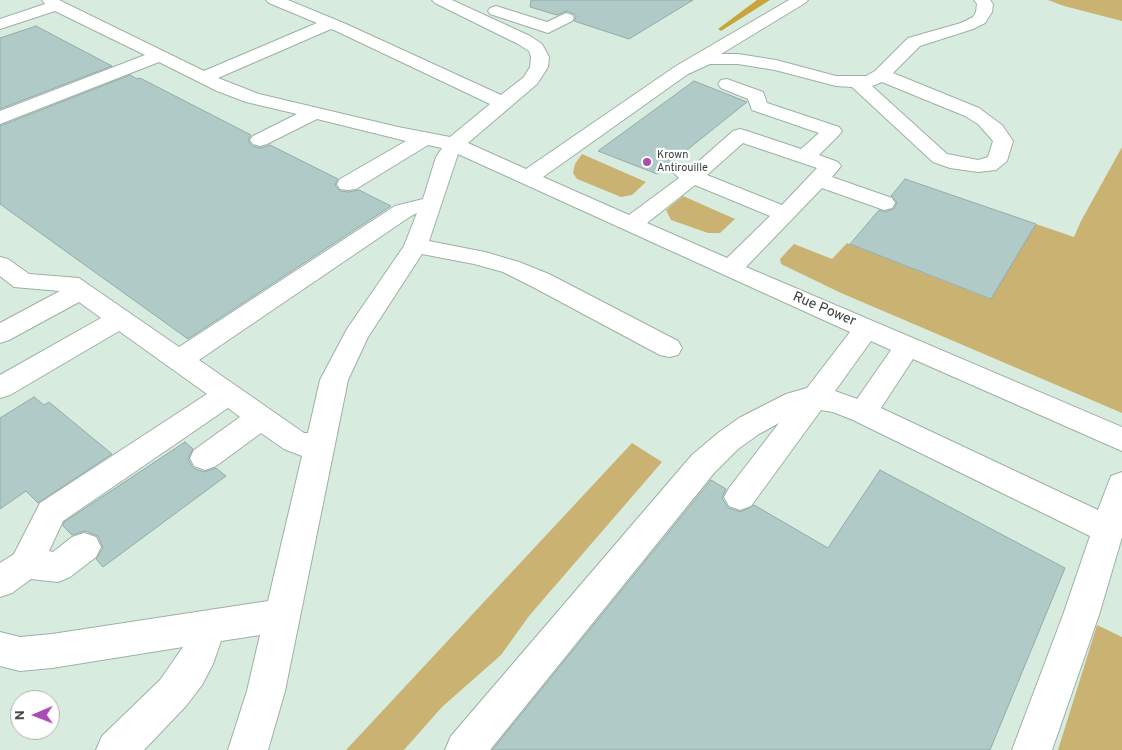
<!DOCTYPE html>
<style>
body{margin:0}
#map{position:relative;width:1122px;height:750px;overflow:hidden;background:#d7ecdf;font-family:Overpass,sans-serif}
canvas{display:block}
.north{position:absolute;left:10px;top:690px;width:50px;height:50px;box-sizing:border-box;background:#fff;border:1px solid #afb2af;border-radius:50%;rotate:269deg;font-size:14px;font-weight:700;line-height:20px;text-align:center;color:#363e38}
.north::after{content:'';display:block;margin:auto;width:18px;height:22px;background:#a94bb5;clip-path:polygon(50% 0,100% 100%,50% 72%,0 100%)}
</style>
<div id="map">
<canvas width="1122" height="750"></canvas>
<div class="north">N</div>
</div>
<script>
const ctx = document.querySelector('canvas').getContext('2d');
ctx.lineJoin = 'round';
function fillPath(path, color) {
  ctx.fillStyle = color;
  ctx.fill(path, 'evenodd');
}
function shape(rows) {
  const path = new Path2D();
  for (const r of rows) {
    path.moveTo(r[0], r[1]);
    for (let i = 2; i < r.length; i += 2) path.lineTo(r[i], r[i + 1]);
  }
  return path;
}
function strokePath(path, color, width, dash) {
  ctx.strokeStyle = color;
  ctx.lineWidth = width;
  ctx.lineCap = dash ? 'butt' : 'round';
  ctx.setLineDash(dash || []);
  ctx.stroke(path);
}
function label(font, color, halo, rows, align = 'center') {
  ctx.font = font + ' Overpass,sans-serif';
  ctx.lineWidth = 4.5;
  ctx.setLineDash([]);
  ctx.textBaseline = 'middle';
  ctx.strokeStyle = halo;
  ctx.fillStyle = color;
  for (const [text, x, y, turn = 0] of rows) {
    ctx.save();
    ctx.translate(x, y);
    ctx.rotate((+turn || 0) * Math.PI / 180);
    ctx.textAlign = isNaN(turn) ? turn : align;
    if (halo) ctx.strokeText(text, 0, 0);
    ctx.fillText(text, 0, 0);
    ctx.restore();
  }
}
const green = shape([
 [1048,0,1122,0,1122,21,1064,6],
 [1122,147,1122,413,841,293,781,264,780,259,794,244,832,259,847,243,990,299,1036,224,1074,237,1081,221],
 [582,154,646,182,632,195,621,197,577,179,573,173,575,164],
 [683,196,735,219,720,233,708,233,671,220,666,210],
 [632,443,662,462,529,616,501,655,442,707,404,750,346,750],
 [1097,625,1122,637,1122,750,1058,750]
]);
const forest = shape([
 [757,0,770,0,721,31,718,29]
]);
const building = shape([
 [531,0,693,0,629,39,574,21,576,17,574,14,567,11,557,15,530,7,531,0],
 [36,26,112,66,0,109,0,38,36,26],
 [130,75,137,79,140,78,251,135,248,140,252,146,261,148,270,145,338,179,335,185,340,191,348,192,359,190,391,206,188,339,0,204,0,126,130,75],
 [694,81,747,102,657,174,598,151,694,81],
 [905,179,1036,224,991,299,850,244,879,210,884,212,894,209,897,202,891,196,905,179],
 [34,397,44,405,49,402,112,454,38,503,26,491,0,509,0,418,34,397],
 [185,442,193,449,188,459,193,468,204,472,216,468,226,476,103,567,96,559,103,548,98,536,85,531,72,535,63,526,64,522,185,442],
 [880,470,1065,568,990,750,492,750,711,480,726,489,722,498,728,508,741,512,754,505,828,548,880,470]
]);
const minor = shape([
 [42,0,59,0,204,71,317,23,269,3,266,0,288,0,346,24,501,95,524,77,530,67,531,57,529,51,518,44,435,3,432,0,452,0,530,36,542,44,549,57,548,67,537,84,468,143,526,169,676,66,789,0,808,0,805,3,721,54,738,54,776,60,836,76,866,76,875,71,908,38,961,23,973,17,976,12,977,4,974,0,990,0,993,4,992,12,985,23,973,29,920,46,893,73,979,108,1002,125,1013,141,1007,161,996,170,978,172,950,168,933,162,852,87,836,86,775,70,738,64,710,64,688,74,543,177,629,215,679,178,672,171,675,167,682,165,691,168,733,131,740,129,747,131,801,149,819,133,752,110,748,99,721,88,718,84,721,80,727,79,763,92,767,103,839,127,842,131,839,135,819,155,838,162,841,166,832,177,892,198,895,203,892,208,884,210,822,188,746,267,1122,427,1122,451,913,359,881,408,1098,510,1111,476,1122,472,1122,537,1099,615,1052,750,1012,750,1063,615,1090,536,853,420,833,412,821,410,751,506,740,510,729,506,724,497,729,488,779,423,759,434,738,449,714,473,490,750,445,750,451,736,692,455,718,433,739,418,786,394,807,388,850,332,458,154,429,241,485,252,519,262,549,274,678,341,682,348,678,355,669,357,660,355,531,286,503,272,474,264,422,254,368,337,348,380,285,691,268,750,228,750,247,691,260,635,221,641,213,664,202,685,186,706,144,750,96,750,102,736,160,680,183,647,52,668,20,671,0,666,0,632,20,637,52,634,268,601,302,456,284,449,261,433,216,466,205,470,194,466,190,458,194,450,240,417,228,408,63,521,49,551,53,552,72,537,84,533,96,537,101,547,96,557,70,577,58,582,31,579,12,593,0,597,0,563,14,554,40,503,207,394,119,331,10,395,0,398,0,375,101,318,79,302,9,340,0,343,0,323,60,291,14,287,0,276,0,257,8,259,29,274,79,278,179,347,395,206,423,199,436,157,442,148,428,145,356,189,348,190,340,189,337,184,340,179,406,141,317,119,267,144,260,146,253,144,250,140,253,136,297,114,246,102,217,91,159,62,0,124,0,111,145,55,55,11,0,29,0,19,45,4,42,0],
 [331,29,334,30,490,104,450,137,398,127,259,94,218,78,331,29],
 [882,82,965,116,978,124,993,141,988,157,978,160,947,154,872,86,882,82],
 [743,143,817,168,782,205,707,175,743,143],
 [695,185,770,216,727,258,647,223,695,185],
 [417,213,404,246,347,329,320,380,308,433,304,433,199,360,411,216,417,213],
 [871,341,891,350,857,399,835,391,871,341],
 [496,6,547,22,566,13,572,15,574,18,572,21,548,33,490,14,488,11,490,8,496,6]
]);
const markers = [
 [647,162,5,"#a94bb5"]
];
const farPoinames = [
 ["Krown",657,156],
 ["Antirouille",657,169]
];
const streetNames = [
 ["Rue Power",824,310,23]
];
fillPath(green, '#cab372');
fillPath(forest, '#c7a53a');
fillPath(building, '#b0cac8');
strokePath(building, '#92aba9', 1);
strokePath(minor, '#9db0a4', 2);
fillPath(minor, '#fff');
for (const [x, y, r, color] of markers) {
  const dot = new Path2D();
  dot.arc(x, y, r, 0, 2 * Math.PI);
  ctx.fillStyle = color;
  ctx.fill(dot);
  strokePath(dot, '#fff', 2);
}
label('11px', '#363e38', '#fff', farPoinames, 'left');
label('14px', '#363e38', '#fff', streetNames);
</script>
